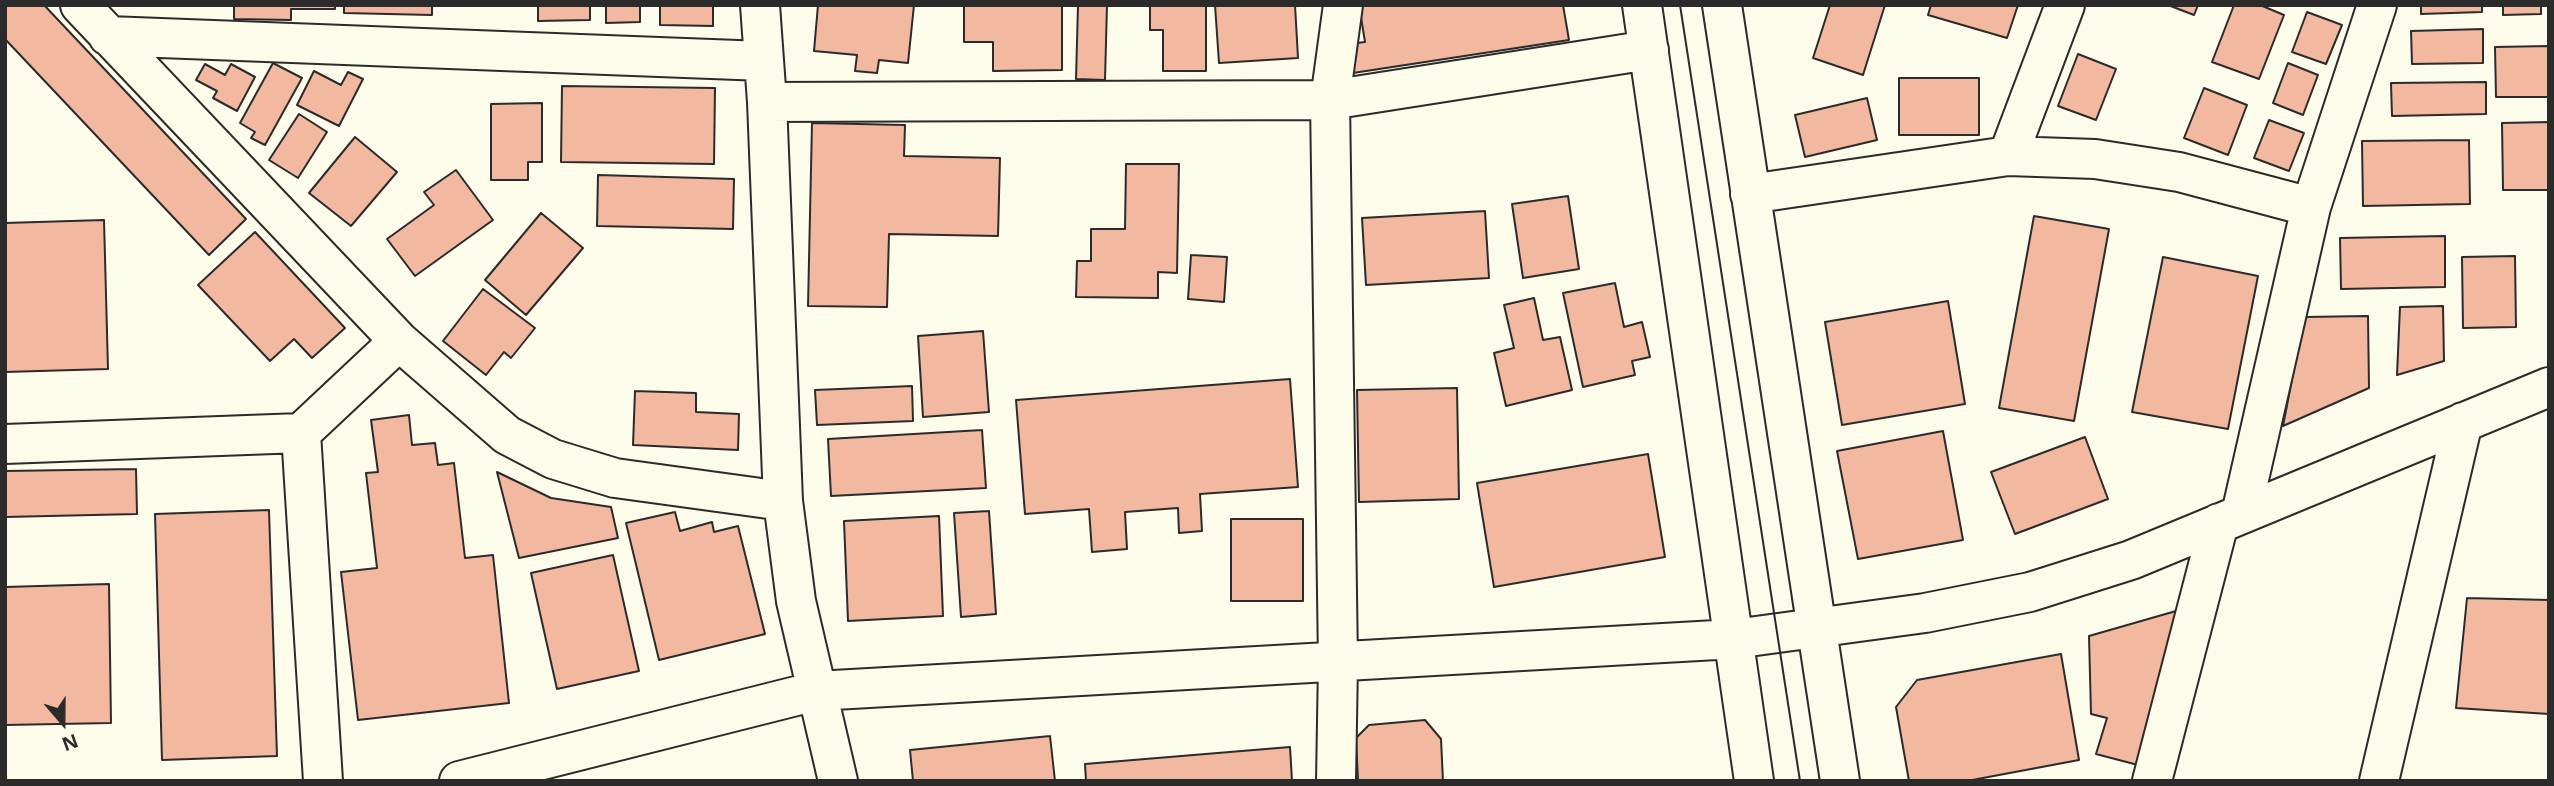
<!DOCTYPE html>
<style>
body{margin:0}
#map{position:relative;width:2554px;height:786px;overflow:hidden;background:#fdfbea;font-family:"Noto Sans",sans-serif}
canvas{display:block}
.frame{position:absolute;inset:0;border:7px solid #2b2b2b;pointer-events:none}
.north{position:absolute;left:28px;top:688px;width:70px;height:70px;-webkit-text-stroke:5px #fdfbea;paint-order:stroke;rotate:160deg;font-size:19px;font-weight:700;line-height:28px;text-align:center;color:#2b2b2b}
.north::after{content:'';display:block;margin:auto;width:24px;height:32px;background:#2b2b2b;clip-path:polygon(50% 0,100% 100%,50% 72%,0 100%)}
</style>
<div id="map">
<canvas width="2554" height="786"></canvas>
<div class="frame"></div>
<div class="north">N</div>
</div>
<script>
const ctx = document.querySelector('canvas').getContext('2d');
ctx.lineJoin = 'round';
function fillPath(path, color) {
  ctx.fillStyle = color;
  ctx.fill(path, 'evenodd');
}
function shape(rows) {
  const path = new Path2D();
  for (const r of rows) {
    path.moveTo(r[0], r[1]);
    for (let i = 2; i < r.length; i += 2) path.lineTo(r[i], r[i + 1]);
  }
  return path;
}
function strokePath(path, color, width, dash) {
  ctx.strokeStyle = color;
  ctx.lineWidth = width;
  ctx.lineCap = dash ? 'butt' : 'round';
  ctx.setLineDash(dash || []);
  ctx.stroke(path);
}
const building = shape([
 [5,5,44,5,246,219,209,255,5,39,5,5],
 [234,5,335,5,335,9,291,9,291,20,234,19,234,5],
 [344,5,432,5,432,15,344,13,344,5],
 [538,5,590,5,590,20,538,21,538,5],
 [606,5,640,5,640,22,606,23,606,5],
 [660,5,713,5,713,26,660,25,660,5],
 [818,5,914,5,908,63,879,60,877,73,855,71,857,55,814,51,818,5],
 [964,5,1062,5,1062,70,993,71,993,42,964,42,964,5],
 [1078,5,1107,5,1105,80,1076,79,1078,5],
 [1150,5,1206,5,1206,71,1163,71,1163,30,1150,30,1150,5],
 [1215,5,1295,5,1298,58,1219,63,1215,5],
 [1359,5,1563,5,1569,40,1353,73,1349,44,1365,42,1359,5],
 [1830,5,1885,5,1863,75,1813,58,1830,5],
 [1931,5,2018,5,2007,38,1928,15,1931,5],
 [2168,5,2198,5,2194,15,2168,5],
 [2234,5,2260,5,2284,15,2259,79,2212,62,2234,5],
 [2421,5,2482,5,2482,12,2421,14,2421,5],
 [2503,5,2541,5,2541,14,2503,15,2503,5],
 [2307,12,2342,25,2326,64,2292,52,2307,12],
 [2483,29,2483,63,2412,64,2411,31,2483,29],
 [2549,46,2549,97,2496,97,2495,47,2549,46],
 [2078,54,2116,69,2096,120,2058,106,2078,54],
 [273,63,302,78,265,145,251,138,255,132,240,123,273,63],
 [2288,63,2318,75,2303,115,2273,103,2288,63],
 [205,64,225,75,231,64,255,77,237,111,213,98,217,91,196,80,205,64],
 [314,71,341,85,348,72,363,79,339,126,297,105,314,71],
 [1899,78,1979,78,1979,135,1899,135,1899,78],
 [2486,82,2486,114,2392,116,2391,83,2486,82],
 [562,86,715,88,714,164,561,162,562,86],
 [2204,88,2247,105,2228,155,2184,138,2204,88],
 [1867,98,1877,140,1805,157,1795,115,1867,98],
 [542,103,542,162,528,162,528,180,491,180,491,104,542,103],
 [299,114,327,132,298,178,269,160,299,114],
 [2269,120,2304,133,2289,171,2254,158,2269,120],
 [2549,122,2549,190,2503,190,2502,123,2549,122],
 [812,123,905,125,904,156,1000,158,998,236,889,234,887,307,808,306,812,123],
 [355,137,397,172,351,226,309,193,355,137],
 [2469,140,2470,204,2363,206,2362,141,2469,140],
 [1126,164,1179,164,1177,273,1158,272,1158,298,1076,297,1077,261,1091,261,1091,229,1125,229,1126,164],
 [456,170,493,220,415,276,387,239,434,205,424,192,456,170],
 [598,175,734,179,733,229,597,226,598,175],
 [1568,196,1579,269,1523,278,1512,204,1568,196],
 [1485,211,1489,278,1366,285,1362,218,1485,211],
 [541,213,583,248,526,315,485,280,541,213],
 [2034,216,2109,229,2074,421,1999,408,2034,216],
 [104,220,108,369,5,372,5,223,104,220],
 [255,232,345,328,312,358,294,339,270,361,198,285,255,232],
 [2445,236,2445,287,2341,289,2340,238,2445,236],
 [1191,255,1227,257,1224,302,1188,299,1191,255],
 [2515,256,2516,327,2463,328,2462,257,2515,256],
 [2163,257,2258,276,2228,429,2132,412,2163,257],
 [1615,283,1624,327,1642,322,1650,357,1632,361,1635,375,1583,387,1563,293,1615,283],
 [483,289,535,328,511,358,504,352,486,375,443,341,483,289],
 [1534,298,1543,340,1560,337,1572,390,1506,406,1494,353,1514,348,1504,305,1534,298],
 [1948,301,1965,404,1842,425,1825,322,1948,301],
 [2443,306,2444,361,2397,375,2400,307,2443,306],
 [2368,316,2369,388,2283,426,2304,317,2368,316],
 [983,331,989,412,923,417,918,336,983,331],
 [1290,379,1298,487,1200,494,1202,531,1179,533,1178,508,1125,512,1127,549,1092,552,1089,509,1025,514,1016,400,1290,379],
 [912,386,913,421,817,425,815,390,912,386],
 [1457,388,1459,499,1359,502,1357,390,1457,388],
 [635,391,696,393,696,412,739,414,738,450,633,445,635,391],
 [409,415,412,445,435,443,438,465,454,463,465,558,493,555,509,703,358,720,341,572,377,568,366,473,378,472,371,420,409,415],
 [982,430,986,488,831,496,828,439,982,430],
 [1943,431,1963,540,1858,559,1837,451,1943,431],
 [2085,437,2108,499,2015,534,1991,472,2085,437],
 [1648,454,1665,557,1494,587,1477,483,1648,454],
 [136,469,137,514,5,517,5,471,136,469],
 [497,472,551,498,611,507,618,538,519,558,497,472],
 [269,510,277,756,162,760,155,514,269,510],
 [989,511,996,614,961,617,954,513,989,511],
 [675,512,680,531,712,522,714,532,738,526,765,634,659,660,626,523,675,512],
 [939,516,943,616,848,621,844,521,939,516],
 [1231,519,1303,519,1303,601,1231,601,1231,519],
 [613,555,639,671,557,689,531,573,613,555],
 [109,584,111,723,5,725,5,587,109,584],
 [2467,598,2549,600,2549,714,2456,708,2467,598],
 [2183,609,2138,765,2096,754,2107,718,2091,714,2089,636,2183,609],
 [2061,654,2079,760,1967,781,1909,781,1896,707,1917,680,2061,654],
 [1425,720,1441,739,1443,781,1358,781,1356,738,1369,725,1425,720],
 [1050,736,1055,781,913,781,910,750,1050,736],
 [1290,747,1292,781,1086,781,1085,764,1290,747]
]);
const minor = shape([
 [80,5,399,341,507,435,553,459,615,478,783,501],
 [760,5,767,102,783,501,796,601,838,781],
 [1642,5,1754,781],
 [1722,5,1840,781],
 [108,36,764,61],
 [767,102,1330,100,1649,50],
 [2008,156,2065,5],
 [1750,194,2008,156,2095,159,2179,172,2311,207],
 [301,433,323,781],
 [5,444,301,433,399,341],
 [2241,514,2311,207,2377,5],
 [459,781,816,691,1734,639,1925,613,2030,592,2131,560,2549,387],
 [1336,781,1338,663,1330,100,1343,5],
 [2152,781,2219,523],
 [2379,781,2463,422]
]);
const tram = shape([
 [1680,5,1800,781]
]);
fillPath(building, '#f2b8a0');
strokePath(building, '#2b2b2b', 2);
strokePath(minor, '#2b2b2b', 42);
strokePath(minor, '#fdfbea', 38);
strokePath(tram, '#2b2b2b', 2);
</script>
